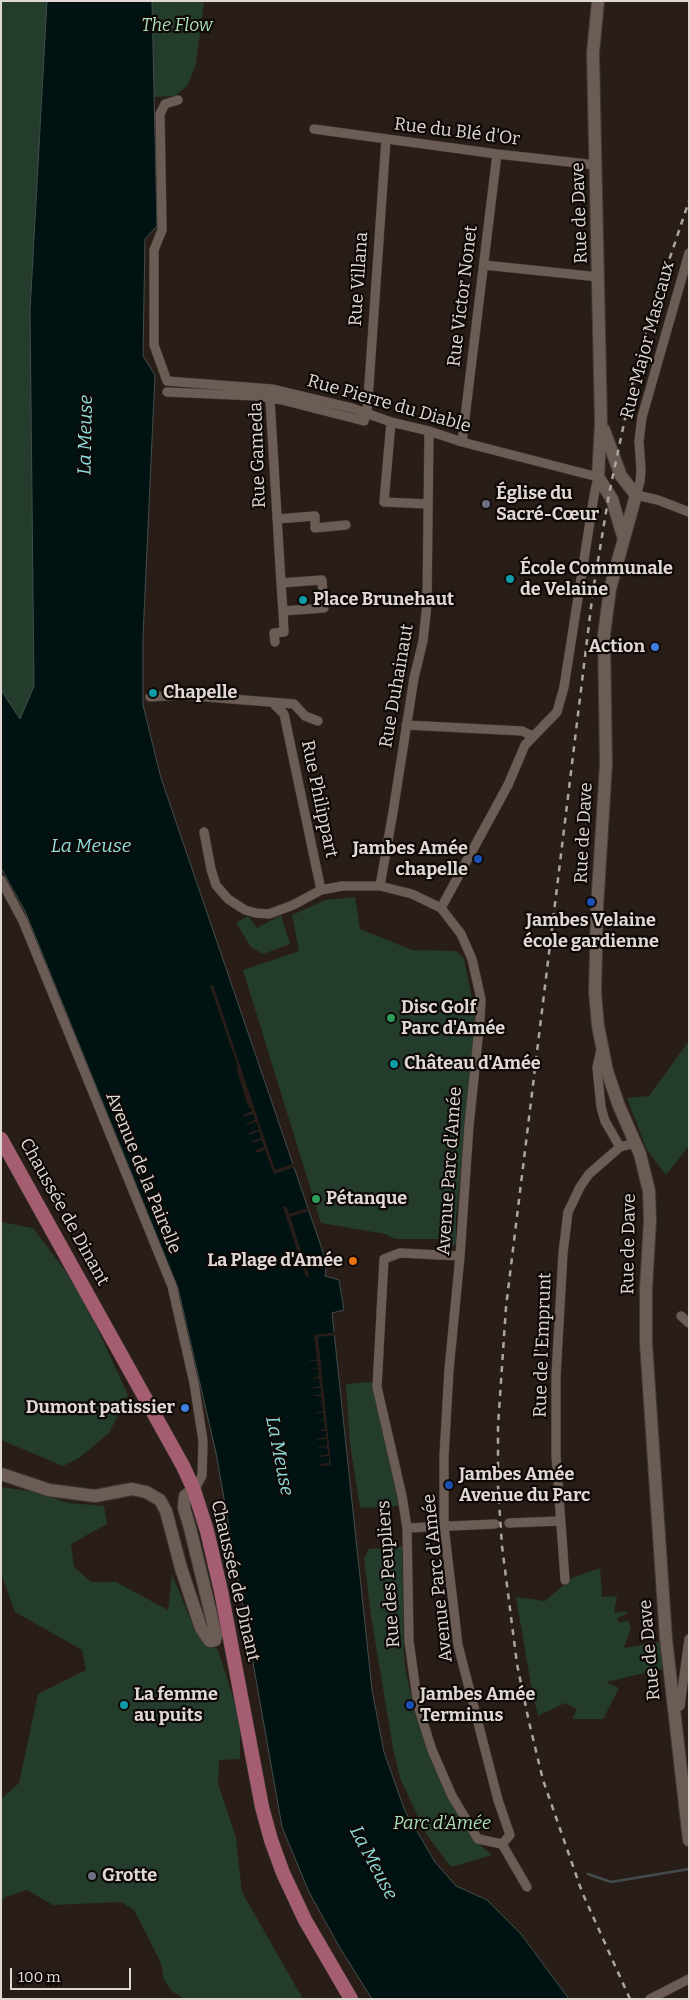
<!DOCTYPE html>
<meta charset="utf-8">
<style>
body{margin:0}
#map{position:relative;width:690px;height:2000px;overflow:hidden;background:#291e17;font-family:Bitter,serif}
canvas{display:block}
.frame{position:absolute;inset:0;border:2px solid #e0d8d3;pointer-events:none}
.scale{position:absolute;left:10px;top:1968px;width:121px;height:22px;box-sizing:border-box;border:2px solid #e0d8d3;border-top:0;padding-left:6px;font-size:15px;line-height:18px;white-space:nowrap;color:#e0d8d3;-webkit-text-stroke:4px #0e0907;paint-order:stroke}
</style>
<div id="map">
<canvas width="690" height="2000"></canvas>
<div class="frame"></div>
<div class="scale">100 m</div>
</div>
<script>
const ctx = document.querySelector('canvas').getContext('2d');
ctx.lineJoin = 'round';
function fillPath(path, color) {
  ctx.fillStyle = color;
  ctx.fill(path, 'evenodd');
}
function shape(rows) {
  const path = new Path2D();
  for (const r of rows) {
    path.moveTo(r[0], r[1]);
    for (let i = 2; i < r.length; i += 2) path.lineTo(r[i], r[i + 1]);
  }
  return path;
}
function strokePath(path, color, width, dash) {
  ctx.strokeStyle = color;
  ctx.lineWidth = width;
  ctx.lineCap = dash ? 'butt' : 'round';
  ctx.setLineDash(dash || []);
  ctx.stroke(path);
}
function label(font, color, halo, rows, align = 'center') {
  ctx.font = font + ' Bitter,serif';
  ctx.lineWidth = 4.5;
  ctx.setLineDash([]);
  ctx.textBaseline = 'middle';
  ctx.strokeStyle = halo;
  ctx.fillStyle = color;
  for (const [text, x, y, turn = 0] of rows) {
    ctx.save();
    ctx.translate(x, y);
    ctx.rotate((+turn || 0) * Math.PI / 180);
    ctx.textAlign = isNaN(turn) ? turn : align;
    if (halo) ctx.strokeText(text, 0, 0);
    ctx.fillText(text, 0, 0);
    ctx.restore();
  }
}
const green = shape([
 [1,1,47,1,30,311,34,686,20,720,1,690],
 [152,1,204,1,196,64,188,85,175,96,154,97],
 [355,897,360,929,412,950,457,951,464,959,476,1019,456,1219,456,1243,452,1248,443,1239,395,1239,385,1234,321,1223,243,970,299,951,292,915,325,900],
 [281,915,290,944,263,954,251,947,236,923,248,916,257,928],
 [689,1041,689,1146,666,1175,647,1150,627,1098,649,1096],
 [1,1222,33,1228,79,1289,128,1395,109,1433,79,1458,63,1466,1,1440],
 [372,1382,399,1506,365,1508,360,1507,350,1444,346,1384],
 [1,1487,30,1491,69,1503,104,1506,107,1524,71,1544,74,1567,91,1582,116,1582,168,1610,172,1574,195,1630,218,1650,240,1719,240,1759,219,1760,218,1784,236,1838,242,1892,303,1999,184,1999,172,1991,164,1980,161,1963,134,1910,121,1902,53,1905,27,1890,5,1897,1,1903,1,1799,19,1783,38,1694,86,1670,82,1650,15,1612,1,1573],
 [402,1546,404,1656,406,1672,415,1714,438,1771,476,1842,492,1855,451,1867,426,1834,400,1778,393,1748,371,1616,364,1558,369,1549],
 [600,1568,602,1597,617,1596,614,1613,628,1611,626,1614,617,1618,619,1623,628,1620,631,1628,624,1648,660,1642,662,1669,606,1682,619,1688,603,1719,572,1719,577,1709,565,1703,538,1716,531,1685,516,1597,545,1601,572,1578]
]);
const water = shape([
 [47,1,152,1,157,226,145,239,143,356,155,375,143,636,143,705,161,778,324,1255,326,1268,325,1276,339,1280,344,1310,332,1313,372,1690,384,1752,405,1811,435,1862,456,1886,487,1900,521,1934,569,1999,372,1999,340,1948,309,1892,282,1827,216,1453,178,1288,25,911,1,868,1,690,20,719,34,686,30,311,47,1]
]);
const pier = shape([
 [213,985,275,1170,295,1163,296,1167,274,1174,265,1150,256,1153,255,1150,264,1147,262,1140,252,1143,252,1141,261,1138,259,1131,249,1135,249,1133,259,1129,256,1122,246,1125,246,1124,255,1120,253,1114,243,1117,243,1115,252,1111,251,1108,249,1108,244,1094,246,1093,244,1093,236,1068,238,1067,210,986],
 [286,1206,289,1214,308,1208,309,1211,290,1217,309,1276,306,1277,283,1207],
 [337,1332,337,1335,318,1337,331,1465,320,1466,320,1464,329,1463,329,1456,319,1457,318,1456,328,1454,327,1447,318,1448,318,1447,327,1446,327,1439,317,1440,317,1439,326,1437,326,1431,316,1431,325,1429,324,1421,315,1421,324,1420,323,1413,313,1414,323,1411,322,1404,313,1405,322,1403,321,1396,311,1396,321,1394,321,1388,310,1388,320,1386,319,1378,309,1379,319,1376,318,1369,308,1369,318,1368,317,1361,307,1361,317,1359,314,1335]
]);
const stream = shape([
 [588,1874,611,1882,689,1869]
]);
const street = shape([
 [178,100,165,104,160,114,162,224,162,230,154,250,154,345,167,381,272,389,352,408,391,422,429,431,462,442,598,477,594,496,564,687,557,712,525,745,508,785,441,908],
 [314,129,497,154,596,165],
 [689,253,642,417,639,441,641,470,640,482,636,495,658,500,689,512],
 [484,265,599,277],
 [167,392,256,396,282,400,364,421,367,413,386,139],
 [271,394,270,399,281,583,283,611,324,608,322,580,281,583],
 [391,422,384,502,428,504],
 [462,442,497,154],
 [277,519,315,516,315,528,346,525],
 [275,642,274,633,284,632,283,611],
 [150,697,182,695,294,704,305,716,318,721],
 [272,702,284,714,321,890],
 [406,725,522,731,533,736],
 [204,832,211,869,216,885,228,899,245,910,256,913,269,914,293,905,321,890,342,886,380,886,412,894,441,908,461,934,472,959,481,999,480,1019,469,1126,460,1256,449,1370,444,1456,444,1526,458,1645,498,1800,510,1835,502,1844],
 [1,880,23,921,172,1286,194,1383,203,1441,202,1476,194,1490],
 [380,886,393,812,414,678,423,641,427,604,429,431],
 [601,1050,597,1067,601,1107,605,1121,620,1147],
 [460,1256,400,1253,384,1259,377,1387,402,1496,407,1528,409,1641,418,1706,432,1750,452,1796,478,1839,502,1844],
 [681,1316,689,1323],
 [509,1523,560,1521],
 [407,1528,495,1524],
 [565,1580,556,1455,556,1376,563,1253,568,1212,580,1187,589,1174,620,1147,635,1143],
 [680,1706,689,1639],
 [502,1844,527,1887],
 [650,1999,689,1979]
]);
const secondary = shape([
 [598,1,593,53,601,423,598,477,612,499,623,536],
 [604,430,621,476,636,495],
 [636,495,610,589,604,635,606,764,597,908,595,992,598,1026,607,1071,619,1106,640,1154,649,1191,650,1220,646,1289,646,1343,666,1639,689,1840],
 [1,1474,49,1490,95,1496,132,1489,146,1492,160,1500,166,1511,181,1568,201,1628,210,1641,215,1640,216,1635,190,1528,184,1508,185,1496,194,1490]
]);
const primary = shape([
 [1,1139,183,1466,194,1490,207,1531,221,1591,262,1807,271,1840,283,1873,305,1920,351,1999]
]);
const rail = shape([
 [630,1999,582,1892,543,1780,529,1722,517,1664,502,1546,498,1486,498,1426,506,1307,593,591,609,494,633,381,650,317,689,201]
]);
const markers = [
 [486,504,5,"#6b7280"],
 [510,579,5,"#0f9aa8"],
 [303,600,5,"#0f9aa8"],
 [655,647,5,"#3f7fe0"],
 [153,693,5,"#0f9aa8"],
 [478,859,5,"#1a4fb4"],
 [591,902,5,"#1a4fb4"],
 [391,1018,5,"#2e9e5b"],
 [394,1064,5,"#0f9aa8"],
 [316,1199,5,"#2e9e5b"],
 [353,1261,5,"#e8710a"],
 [185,1408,5,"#3f7fe0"],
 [449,1485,5,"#1a4fb4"],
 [124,1705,5,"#0f9aa8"],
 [410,1705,5,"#1a4fb4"],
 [92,1876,5,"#6b7280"]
];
const parkNames = [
 ["The Flow",177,26],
 ["Parc d'Amée",442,1824]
];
const streetNames = [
 ["Rue du Blé d'Or",457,132,7],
 ["Rue de Dave",580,213,-92],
 ["Rue Villana",359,279,-86],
 ["Rue Victor Nonet",463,296,-83],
 ["Rue Major Mascaux",648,340,-75],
 ["Rue Pierre du Diable",389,404,16],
 ["Rue Gameda",258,455,-92],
 ["Rue Duhainaut",397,686,-80],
 ["Rue Philippart",319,799,78],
 ["Rue de Dave",584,833,-87],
 ["Avenue Parc d'Amée",450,1171,-86],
 ["Avenue de la Pairelle",143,1173,68],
 ["Chaussée de Dinant",64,1212,61],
 ["Rue de Dave",629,1244,-89],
 ["Rue de l'Emprunt",543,1345,-88],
 ["Rue des Peupliers",389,1574,-94],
 ["Avenue Parc d'Amée",438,1578,-96],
 ["Chaussée de Dinant",235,1581,77],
 ["Rue de Dave",650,1650,-95]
];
const poiNames = [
 ["Église du",496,494],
 ["Sacré-Cœur",496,515],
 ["École Communale",520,569],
 ["de Velaine",520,590],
 ["Place Brunehaut",313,600],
 ["Action",645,647,"right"],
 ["Chapelle",163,693],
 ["Jambes Amée",468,849,"right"],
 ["chapelle",468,870,"right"],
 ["Jambes Velaine",591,921,"center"],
 ["école gardienne",591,942,"center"],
 ["Disc Golf",401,1008],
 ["Parc d'Amée",401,1029],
 ["Château d'Amée",404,1064],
 ["Pétanque",326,1199],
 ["La Plage d'Amée",343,1261,"right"],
 ["Dumont patissier",175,1408,"right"],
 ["Jambes Amée",459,1475],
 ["Avenue du Parc",459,1496],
 ["La femme",134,1695],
 ["au puits",134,1716],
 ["Jambes Amée",420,1695],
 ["Terminus",420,1716],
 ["Grotte",102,1876]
];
const waterNames = [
 ["La Meuse",86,435,-89],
 ["La Meuse",91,847],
 ["La Meuse",279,1456,79],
 ["La Meuse",373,1863,62]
];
fillPath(green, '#243c2b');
fillPath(water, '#011213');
strokePath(water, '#444d4d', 1);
fillPath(pier, '#291e17');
strokePath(stream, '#444d4d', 2.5);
strokePath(street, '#433a35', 10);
strokePath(secondary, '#433a35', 14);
strokePath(primary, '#433a35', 15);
strokePath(street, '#6b5d55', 9);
strokePath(secondary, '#6b5d55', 12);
strokePath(primary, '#a55e71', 14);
strokePath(rail, '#aea5a0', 2.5, [6, 6]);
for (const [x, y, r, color] of markers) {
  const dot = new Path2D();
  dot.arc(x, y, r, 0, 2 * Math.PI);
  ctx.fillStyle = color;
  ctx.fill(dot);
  strokePath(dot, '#0e0907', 2);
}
label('italic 18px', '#abdfb9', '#0e0907', parkNames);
label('18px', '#e0d8d3', '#0e0907', streetNames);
label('bold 18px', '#e0d8d3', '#0e0907', poiNames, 'left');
label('italic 19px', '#90dddd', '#0e0907', waterNames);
</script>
